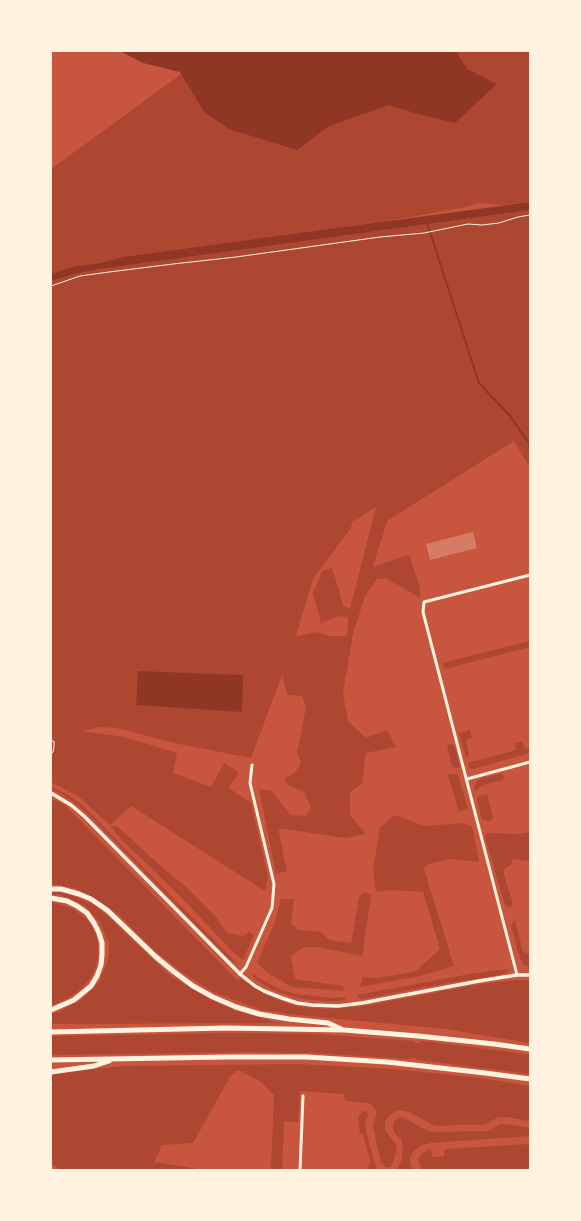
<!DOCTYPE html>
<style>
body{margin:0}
#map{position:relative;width:581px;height:1221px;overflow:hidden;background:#c8553d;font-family:"Archivo Narrow",sans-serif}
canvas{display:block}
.frame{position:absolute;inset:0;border:52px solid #fff3e0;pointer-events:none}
</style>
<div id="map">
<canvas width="581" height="1221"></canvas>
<div class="frame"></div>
</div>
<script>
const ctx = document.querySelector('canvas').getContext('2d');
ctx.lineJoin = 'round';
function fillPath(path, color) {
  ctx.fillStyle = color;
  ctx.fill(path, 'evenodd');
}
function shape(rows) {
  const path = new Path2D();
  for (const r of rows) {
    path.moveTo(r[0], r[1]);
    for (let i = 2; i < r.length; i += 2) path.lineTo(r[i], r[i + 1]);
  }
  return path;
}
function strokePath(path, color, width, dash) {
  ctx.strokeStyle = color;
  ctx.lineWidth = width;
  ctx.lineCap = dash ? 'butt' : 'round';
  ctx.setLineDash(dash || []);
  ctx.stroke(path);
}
const green = shape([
 [213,51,530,51,530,202,502,205,478,203,466,207,371,224,123,257,100,263,76,266,51,274,51,169],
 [530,210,530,468,514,441,387,521,373,567,408,555,410,557,420,588,420,598,386,578,377,579,365,596,353,634,343,693,348,721,366,738,387,730,396,747,366,753,362,784,350,792,350,815,366,834,345,838,278,828,287,871,276,874,259,789,272,791,290,815,306,816,311,807,304,792,288,785,284,779,296,772,301,762,297,753,306,707,302,696,288,695,282,675,251,758,174,743,117,728,101,727,80,731,124,737,177,753,173,773,211,787,224,763,239,772,229,788,251,803,268,877,265,891,131,806,110,825,78,796,51,782,51,281,70,275,100,269],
 [376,507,350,608,344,607,332,568,322,571,313,593,321,623,340,616,348,617,347,636,329,636,317,632,296,636,313,579,351,528,352,522],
 [530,641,530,647,445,669,442,663],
 [470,730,472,738,466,740,469,756,466,757,459,733],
 [522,741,525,748,529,749,530,753,473,769,469,768,468,763,516,750,514,743],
 [453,744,455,748,460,768,452,767,447,745],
 [448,774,458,775,468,809,459,812,449,778,447,778],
 [500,774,503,775,504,777,502,780,483,785,475,792,474,788,476,783,481,778],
 [51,787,68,795,81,804,97,820,224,950,237,964,229,959,94,820,79,806,69,799,61,794,51,789],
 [487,794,493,817,492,820,489,821,482,820,477,800,478,797],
 [51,799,65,805,239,982,239,978,273,998,295,1006,323,1009,365,1006,475,985,515,980,530,980,530,1043,446,1029,297,1015,262,1010,213,992,183,973,155,951,119,915,96,899,74,888,51,884],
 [395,815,424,826,463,823,472,827,479,862,450,859,428,864,424,869,454,966,420,976,360,987,363,977,376,978,391,976,416,971,440,949,423,892,390,890,376,892,373,870,380,827],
 [111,826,117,826,164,869,184,885,216,917,227,933,243,936,249,932,254,935,243,960,231,950,180,896,117,835],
 [530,832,530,861,512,859,511,865,503,870,513,906,509,907,505,905,485,837,487,833,519,834],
 [365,891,371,896,362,956,317,947,305,947,294,953,291,957,295,979,343,986,344,991,292,987,268,973,257,963,275,922,281,899,294,899,291,923,298,930,321,932,329,940,351,943,359,897],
 [51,892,66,893,94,905,111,919,145,952,171,976,209,999,234,1010,275,1022,284,1023,51,1024,51,1014,59,1012,82,999,99,982,108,960,109,944,100,922,84,905,60,895,51,895],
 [51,902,72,908,88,920,95,932,98,943,98,959,93,974,83,988,68,998,51,1006],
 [515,920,523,952,530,955,530,967,524,965,520,959,511,926,512,922],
 [498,970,509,970,505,973,495,976,424,987,363,999,360,999,357,995,470,974],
 [251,973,266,982,281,990,296,994,331,998,347,997,345,1000,337,1001,325,1001,302,999,288,995,273,990,263,984,255,979],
 [232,1033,317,1034,413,1041,415,1043,420,1043,422,1041,504,1051,530,1055,530,1074,417,1060,416,1058,412,1058,409,1059,315,1053,248,1052,51,1055,51,1036],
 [298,1064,394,1069,479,1078,530,1086,530,1121,506,1117,498,1117,487,1124,480,1125,454,1125,439,1126,433,1125,409,1112,399,1110,394,1112,389,1116,385,1122,385,1129,387,1133,396,1144,397,1148,394,1160,390,1167,385,1167,381,1162,373,1127,376,1115,376,1111,373,1106,369,1103,345,1101,344,1094,300,1091,298,1122,284,1121,282,1170,271,1170,274,1095,261,1082,239,1070,231,1075,193,1143,162,1145,154,1162,205,1170,62,1170,53,1165,51,1157,51,1075,72,1071,124,1066],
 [364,1111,367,1111,368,1115,366,1120,365,1127,376,1168,378,1170,369,1170,368,1165,371,1164,363,1134,360,1134,358,1118,361,1113],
 [402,1117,428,1131,436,1132,488,1131,500,1124,506,1124,530,1128,530,1136,431,1143,422,1145,413,1151,410,1159,411,1165,413,1170,396,1170,402,1160,403,1145,401,1139,394,1133,393,1128,393,1123,396,1119],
 [530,1144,530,1170,421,1170,418,1160,420,1155,424,1152,431,1149,432,1157,444,1156,445,1149]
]);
const water = shape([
 [120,51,456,51,467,69,497,84,455,123,418,114,389,105,329,126,297,150,229,129,204,112,180,72,143,63],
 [530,202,530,210,100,269,70,275,51,281,51,274,76,266,100,263,123,257],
 [138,671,243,675,242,712,136,705]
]);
const stream = shape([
 [427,223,479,383,510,416,530,445]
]);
const building = shape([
 [473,532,477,548,430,560,426,544]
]);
const path = shape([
 [51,286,80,276,109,272,173,264,236,257,380,237,424,233,468,224,482,225,499,223,518,217,530,215],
 [51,741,54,741,54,746,53,752,51,754]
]);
const minor = shape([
 [467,779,530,762],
 [240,974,246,967,272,908,274,884,250,783,252,765],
 [517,975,515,967,423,612,424,602,530,575],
 [300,1170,303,1096]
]);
const tertiary = shape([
 [51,793,71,805,84,816,240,974,255,986,264,991,282,998,297,1003,312,1005,338,1006,362,1003,479,981,517,975,530,975]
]);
const motorway = shape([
 [51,889,61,889,79,894,91,899,107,910,156,957,173,971,193,986,213,997,236,1007,259,1014,289,1019,328,1023,341,1029],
 [51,898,67,901,77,906,87,913,94,923,99,933,102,943,102,955,101,965,97,976,91,986,74,1000,51,1010],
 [51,1032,226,1028,344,1030,418,1036,494,1044,530,1049],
 [51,1060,227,1057,306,1057,387,1062,485,1073,530,1079],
 [51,1072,94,1066,109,1061]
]);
fillPath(green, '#ae4732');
fillPath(water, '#8f3625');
strokePath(stream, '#8f3625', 2);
fillPath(building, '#d67c66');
strokePath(path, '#fff3e0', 1);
strokePath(minor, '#fff3e0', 3);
strokePath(tertiary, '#fff3e0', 3.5);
strokePath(motorway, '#fff3e0', 5);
</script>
